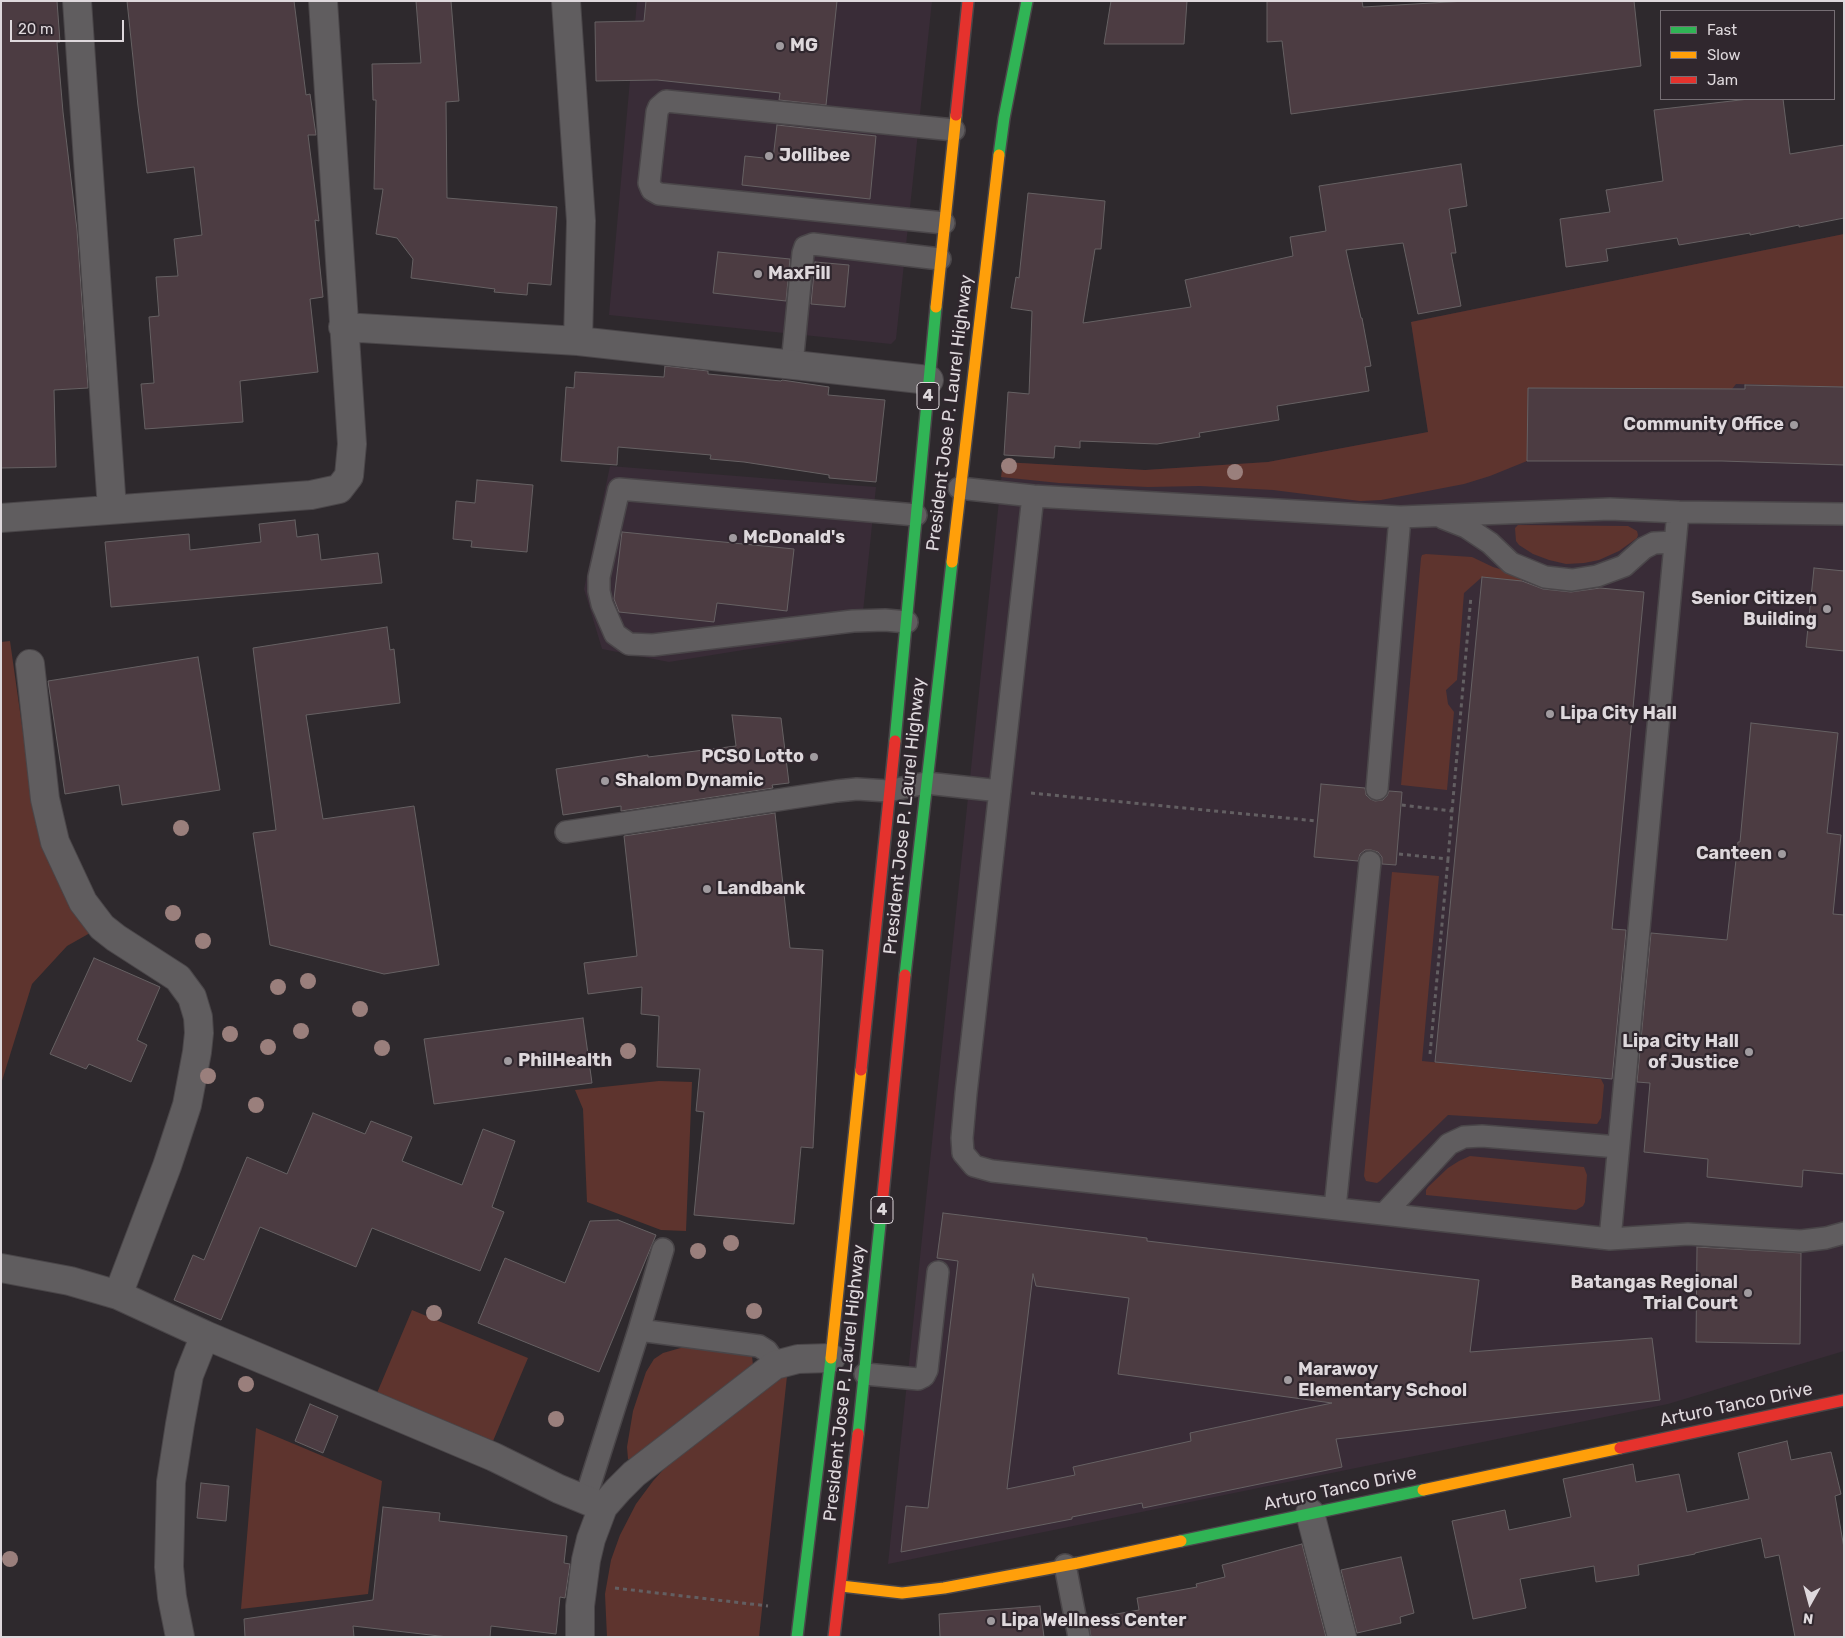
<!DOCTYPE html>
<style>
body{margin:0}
#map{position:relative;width:1845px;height:1638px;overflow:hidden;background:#2e292d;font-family:Rubik,sans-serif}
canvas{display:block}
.frame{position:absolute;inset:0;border:2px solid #ded8dc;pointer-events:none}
.legend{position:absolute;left:1660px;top:10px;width:175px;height:90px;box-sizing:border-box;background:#30272e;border:1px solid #766e74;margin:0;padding:6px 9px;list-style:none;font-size:15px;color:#ded8dc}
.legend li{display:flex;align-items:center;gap:10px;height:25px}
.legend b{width:25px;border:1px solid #766e74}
.north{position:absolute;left:1785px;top:1578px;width:50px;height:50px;-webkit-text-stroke:4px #30272e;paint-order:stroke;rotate:187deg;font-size:14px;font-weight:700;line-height:20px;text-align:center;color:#ded8dc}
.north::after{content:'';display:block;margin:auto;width:18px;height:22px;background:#ded8dc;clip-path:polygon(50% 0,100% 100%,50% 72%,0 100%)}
.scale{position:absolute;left:10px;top:20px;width:114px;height:22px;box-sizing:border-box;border:2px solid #ded8dc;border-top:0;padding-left:6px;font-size:15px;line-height:18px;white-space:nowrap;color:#ded8dc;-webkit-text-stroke:4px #30272e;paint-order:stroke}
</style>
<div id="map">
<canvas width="1845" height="1638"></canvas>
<div class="frame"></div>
<ul class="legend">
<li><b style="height:6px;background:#30b455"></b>Fast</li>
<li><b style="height:6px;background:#ff9f0a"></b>Slow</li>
<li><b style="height:6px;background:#e5322d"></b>Jam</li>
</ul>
<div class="north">N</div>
<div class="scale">20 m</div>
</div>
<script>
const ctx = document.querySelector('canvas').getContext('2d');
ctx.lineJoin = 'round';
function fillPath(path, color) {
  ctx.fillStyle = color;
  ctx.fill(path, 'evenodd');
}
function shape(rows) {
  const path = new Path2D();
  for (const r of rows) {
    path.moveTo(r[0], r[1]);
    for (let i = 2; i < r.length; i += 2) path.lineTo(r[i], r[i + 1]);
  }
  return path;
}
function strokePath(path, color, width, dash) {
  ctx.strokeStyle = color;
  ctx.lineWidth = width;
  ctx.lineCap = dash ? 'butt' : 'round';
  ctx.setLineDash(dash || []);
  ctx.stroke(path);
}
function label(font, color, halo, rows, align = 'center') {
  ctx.font = font + ' Rubik,sans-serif';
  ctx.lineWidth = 4.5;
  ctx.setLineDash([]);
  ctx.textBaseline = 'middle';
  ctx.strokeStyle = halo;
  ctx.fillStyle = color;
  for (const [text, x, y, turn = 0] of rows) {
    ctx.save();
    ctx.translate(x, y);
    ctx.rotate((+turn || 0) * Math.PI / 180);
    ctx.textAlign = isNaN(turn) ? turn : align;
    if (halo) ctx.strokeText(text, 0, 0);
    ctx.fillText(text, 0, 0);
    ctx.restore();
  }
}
const built = shape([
 [637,1,932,1,896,339,891,344,609,315],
 [1844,234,1844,1351,1668,1404,888,1564,1003,462,1145,470,1268,462,1428,432,1411,322],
 [610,466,876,487,861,631,669,662,602,649,584,589]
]);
const green = shape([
 [1844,234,1844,387,1736,384,1732,389,1528,388,1527,461,1490,476,1464,484,1381,500,1360,501,1273,490,1200,486,1148,487,1059,483,1001,477,1003,462,1145,470,1268,462,1428,432,1411,322],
 [1518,525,1628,526,1637,531,1638,535,1637,538,1619,551,1599,560,1584,563,1566,564,1549,560,1533,554,1519,545,1516,541,1515,528],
 [1426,554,1472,557,1493,567,1523,576,1522,581,1482,577,1464,593,1457,680,1446,690,1448,704,1454,712,1447,790,1401,785,1421,558,1422,555],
 [10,641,25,747,45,834,90,933,67,946,32,984,1,1084,1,642],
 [1392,872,1439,876,1422,1061,1601,1079,1604,1085,1601,1118,1597,1124,1448,1115,1380,1181,1377,1183,1366,1181,1364,1176],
 [659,1081,692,1082,686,1231,661,1230,587,1202,583,1109,575,1090],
 [1470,1156,1584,1167,1587,1175,1585,1202,1583,1206,1576,1210,1426,1195,1426,1190,1428,1187,1448,1168,1459,1161],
 [412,1310,528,1358,493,1441,377,1393],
 [684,1347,741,1352,752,1356,753,1365,631,1460,628,1459,627,1447,633,1411,646,1372,654,1359,663,1353],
 [780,1376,787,1376,759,1637,607,1637,605,1594,611,1560,620,1535,636,1504,653,1481,673,1459],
 [256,1428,382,1481,368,1594,241,1609]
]);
const building = shape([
 [1,1,57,1,60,42,57,42,63,112,77,230,88,388,54,390,56,467,1,468,1,1],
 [127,1,294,1,306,95,310,94,316,135,308,135,319,221,315,220,323,297,310,299,318,372,240,381,243,422,145,429,141,384,154,383,149,317,159,316,156,277,178,276,174,239,202,235,194,167,147,173,138,106,127,1],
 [416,1,451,1,459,101,446,102,447,198,557,207,551,285,528,283,527,295,494,292,495,289,411,278,413,259,397,238,376,234,383,189,374,189,376,100,373,100,372,64,421,63,416,1],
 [646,1,837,1,826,105,779,100,780,93,657,80,596,81,595,22,644,21,646,1],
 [1111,1,1187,1,1184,44,1104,44,1111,1],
 [1267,1,1362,1,1363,7,1466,1,1634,1,1641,66,1291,114,1282,41,1267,42,1267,1],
 [1749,99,1783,99,1790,154,1844,145,1844,218,1799,227,1799,225,1750,235,1750,233,1679,245,1677,238,1606,249,1608,261,1566,267,1560,219,1610,212,1606,190,1663,181,1654,110,1749,99],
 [777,125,876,136,870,199,742,185,745,156,773,159,777,125],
 [1461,164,1467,206,1449,209,1456,253,1451,253,1461,306,1418,314,1403,243,1346,250,1361,318,1362,318,1371,366,1365,367,1369,391,1277,406,1279,420,1199,433,1200,437,1157,444,1080,441,1080,448,1055,446,1054,458,1004,455,1008,392,1029,394,1032,311,1011,308,1016,277,1019,278,1028,193,1105,201,1101,249,1095,249,1083,323,1191,307,1185,280,1293,256,1290,237,1326,231,1319,186,1461,164],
 [718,252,790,259,786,301,713,293,718,252],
 [815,262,849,265,845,307,811,304,815,262],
 [665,366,708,371,708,374,781,381,782,380,829,387,828,395,885,400,876,482,829,478,829,475,744,462,710,459,711,455,618,447,617,465,561,461,566,387,574,388,575,372,664,377,665,366],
 [1745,385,1844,387,1844,465,1722,461,1527,461,1528,388,1745,389,1745,385],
 [477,480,533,485,527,552,471,547,472,541,453,539,456,501,475,503,477,480],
 [295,520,297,537,318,534,321,560,378,553,382,583,111,607,105,542,189,534,190,550,261,542,259,524,295,520],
 [622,532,794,549,787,611,717,603,714,622,619,612,614,599,622,532],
 [1814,568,1844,571,1844,651,1806,647,1814,568],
 [1482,577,1522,581,1543,589,1571,592,1600,588,1644,592,1612,929,1626,930,1612,1079,1435,1062,1482,577],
 [387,627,390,650,394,649,400,703,306,715,323,819,414,806,439,965,384,974,270,945,253,833,276,830,253,648,387,627],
 [198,657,220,790,122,805,119,785,65,794,48,681,198,657],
 [732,715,781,718,789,783,772,785,773,788,621,811,621,806,563,815,556,769,648,755,648,757,736,746,732,715],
 [1751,723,1838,733,1827,833,1841,835,1833,914,1844,915,1844,1174,1803,1170,1802,1187,1707,1177,1708,1159,1644,1152,1650,1083,1637,1082,1651,933,1727,940,1738,842,1740,842,1751,723],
 [1321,784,1365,788,1366,795,1370,799,1375,801,1383,800,1387,796,1389,791,1402,792,1396,865,1382,864,1382,857,1378,852,1371,850,1365,850,1360,854,1358,861,1314,857,1321,784],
 [775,813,790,948,823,950,813,1148,801,1147,794,1224,694,1215,704,1112,696,1111,700,1069,657,1067,659,1016,641,1014,642,987,588,994,584,963,637,956,624,836,775,813],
 [94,958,160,987,137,1040,147,1045,131,1082,89,1064,86,1069,50,1054,94,958],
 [583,1018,592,1083,434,1104,424,1039,583,1018],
 [313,1113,365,1134,371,1121,412,1137,402,1161,462,1185,483,1129,515,1141,492,1207,504,1212,480,1271,372,1228,356,1267,260,1227,221,1320,174,1300,193,1255,204,1260,247,1157,287,1174,313,1113],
 [943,1213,1147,1238,1147,1241,1479,1280,1470,1352,1652,1338,1660,1400,1336,1439,1342,1467,1143,1508,1142,1503,1072,1517,1072,1519,901,1552,906,1506,928,1508,958,1261,937,1258,943,1213],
 [1033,1274,1036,1286,1129,1298,1118,1374,1332,1403,1190,1433,1191,1441,1073,1467,1075,1475,1007,1489,1033,1274],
 [618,1220,656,1235,599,1372,478,1323,505,1258,565,1283,590,1221,618,1220],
 [1697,1247,1801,1253,1800,1344,1696,1342,1697,1247],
 [310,1404,338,1416,323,1453,295,1441,310,1404],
 [1787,1441,1791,1460,1831,1452,1841,1494,1835,1496,1844,1548,1844,1637,1795,1637,1779,1555,1765,1558,1761,1538,1695,1553,1695,1554,1638,1565,1639,1575,1596,1582,1594,1566,1520,1579,1526,1608,1473,1619,1452,1521,1505,1510,1509,1530,1571,1517,1563,1479,1633,1464,1636,1482,1679,1474,1687,1512,1749,1499,1738,1453,1787,1441],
 [201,1483,229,1486,226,1521,197,1518,201,1483],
 [383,1507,440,1513,439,1521,567,1536,564,1563,570,1564,565,1598,560,1597,556,1634,491,1626,490,1637,448,1637,353,1626,354,1637,245,1637,244,1619,373,1600,383,1507],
 [1302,1544,1326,1637,1091,1637,1088,1619,1139,1610,1137,1598,1197,1587,1196,1584,1225,1577,1222,1565,1302,1544],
 [1401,1557,1414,1613,1400,1617,1401,1623,1357,1633,1341,1570,1401,1557],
 [1040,1606,1044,1637,940,1637,939,1614,1040,1606]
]);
const path = shape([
 [1031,793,1317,821],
 [1452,811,1471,596],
 [1399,854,1448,859,1452,811,1401,805],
 [1430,1054,1448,859],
 [615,1588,768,1606]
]);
const lane = shape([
 [944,223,659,194,652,190,649,183,657,112,659,107,666,101,954,130],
 [792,364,803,253,805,247,813,244,940,259],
 [959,488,1033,496,1400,517,1610,509,1678,512,1844,514],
 [1033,496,966,1093,962,1138,963,1153,974,1166,992,1171,1610,1239,1688,1234,1801,1241,1826,1238,1844,1233],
 [1443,518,1466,527,1490,543,1511,563,1545,577,1572,580,1597,576,1624,566,1644,548,1654,543,1675,542],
 [907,622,885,620,853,621,653,645,629,644,615,634,602,604,599,591,599,577,619,489,916,515],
 [1377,789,1400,517],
 [566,832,837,791,857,789,888,791,926,783,1000,791],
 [1335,1208,1370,862],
 [1384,1214,1449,1144,1464,1137,1482,1136,1618,1147],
 [1610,1239,1678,512],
 [639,1330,663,1249],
 [865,1374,918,1379,924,1376,927,1370,938,1272],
 [585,1500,639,1330,759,1346,767,1351,772,1358,775,1365],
 [1065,1565,1079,1637]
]);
const street = shape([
 [77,1,112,509],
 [566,1,581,221,578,341],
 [343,327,578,341,929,380],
 [1,518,311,495,339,489,349,476,352,444,323,1],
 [30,664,45,799,55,842,83,902,102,927,116,938,178,978,192,997,198,1017,199,1033,197,1052,187,1105,167,1166,118,1295],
 [1,1268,70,1281,118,1295,205,1335,494,1457,559,1489,603,1507],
 [1310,1513,1342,1637],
 [180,1637,172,1597,169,1567,171,1482,180,1424,189,1375,205,1335],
 [580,1637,580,1606,586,1560,591,1539,603,1507,618,1490,634,1474,775,1365,798,1359,831,1358]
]);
const fast = shape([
 [999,155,1004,118,1027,1],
 [895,741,936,307],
 [905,975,952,562],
 [858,1434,882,1205],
 [1181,1541,1423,1490],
 [797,1637,831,1358]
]);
const slow = shape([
 [936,307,956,115],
 [952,562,999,155],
 [831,1358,861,1070],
 [1423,1490,1620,1448],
 [841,1586,902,1593,944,1588,1078,1563,1181,1541]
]);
const jam = shape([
 [956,115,968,1],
 [861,1070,895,741],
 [882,1205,905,975],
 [1620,1448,1844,1400],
 [834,1637,858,1434]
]);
const trees = [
 [1009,466],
 [1235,472],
 [181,828],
 [173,913],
 [203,941],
 [308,981],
 [278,987],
 [360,1009],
 [301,1031],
 [230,1034],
 [268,1047],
 [382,1048],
 [628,1051],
 [208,1076],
 [256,1105],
 [731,1243],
 [698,1251],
 [754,1311],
 [434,1313],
 [246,1384],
 [556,1419],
 [10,1559]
];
const markers = [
 [780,46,5,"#a09b9f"],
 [769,156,5,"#a09b9f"],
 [758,274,5,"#a09b9f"],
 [1794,425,5,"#a09b9f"],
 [733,538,5,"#a09b9f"],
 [1827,609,5,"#a09b9f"],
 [1550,714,5,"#a09b9f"],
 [814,757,5,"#a09b9f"],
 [605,781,5,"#a09b9f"],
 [1782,854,5,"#a09b9f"],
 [707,889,5,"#a09b9f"],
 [1749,1052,5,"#a09b9f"],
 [508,1061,5,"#a09b9f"],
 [1748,1293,5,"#a09b9f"],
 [1288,1380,5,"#a09b9f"],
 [991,1621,5,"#a09b9f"]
];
const shields = [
 [928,396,22],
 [882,1210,22]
];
const shieldNames = [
 ["4",928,396],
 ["4",882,1210]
];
const poiNames = [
 ["MG",790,46],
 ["Jollibee",779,156],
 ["MaxFill",768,274],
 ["Community Office",1784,425,"right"],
 ["McDonald's",743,538],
 ["Senior Citizen",1817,599,"right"],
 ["Building",1817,620,"right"],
 ["Lipa City Hall",1560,714],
 ["PCSO Lotto",804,757,"right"],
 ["Shalom Dynamic",615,781],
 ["Canteen",1772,854,"right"],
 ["Landbank",717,889],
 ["Lipa City Hall",1739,1042,"right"],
 ["of Justice",1739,1063,"right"],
 ["PhilHealth",518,1061],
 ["Batangas Regional",1738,1283,"right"],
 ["Trial Court",1738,1304,"right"],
 ["Marawoy",1298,1370],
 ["Elementary School",1298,1391],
 ["Lipa Wellness Center",1001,1621]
];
const streetNames = [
 ["President Jose P. Laurel Highway",950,413,-83],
 ["President Jose P. Laurel Highway",905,816,-84],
 ["President Jose P. Laurel Highway",845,1383,-84],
 ["Arturo Tanco Drive",1736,1405,-12],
 ["Arturo Tanco Drive",1340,1489,-12]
];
fillPath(built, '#392c37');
fillPath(green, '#5e342e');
fillPath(building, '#4c3c42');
strokePath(building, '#666163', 1);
strokePath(lane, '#4a4649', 24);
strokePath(street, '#4a4649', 30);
strokePath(fast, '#4a4649', 14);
strokePath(slow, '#4a4649', 14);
strokePath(jam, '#4a4649', 14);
strokePath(path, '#635f62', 3, [4, 4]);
strokePath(lane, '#605d5f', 21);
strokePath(street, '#605d5f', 28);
strokePath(fast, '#30b455', 11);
strokePath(slow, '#ff9f0a', 11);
strokePath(jam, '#e5322d', 11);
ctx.fillStyle = '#9a7f7c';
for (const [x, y] of trees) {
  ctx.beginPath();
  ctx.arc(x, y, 8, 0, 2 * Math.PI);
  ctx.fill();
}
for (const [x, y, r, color] of markers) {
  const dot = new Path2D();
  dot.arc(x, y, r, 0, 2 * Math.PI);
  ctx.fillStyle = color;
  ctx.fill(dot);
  strokePath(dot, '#30272e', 2);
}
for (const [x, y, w] of shields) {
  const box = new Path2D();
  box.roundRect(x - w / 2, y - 13.5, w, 27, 4);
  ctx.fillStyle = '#30272e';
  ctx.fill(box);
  strokePath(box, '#ded8dc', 1);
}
label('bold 16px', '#ded8dc', null, shieldNames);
label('bold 18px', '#ded8dc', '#30272e', poiNames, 'left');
label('18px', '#ded8dc', '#30272e', streetNames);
</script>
